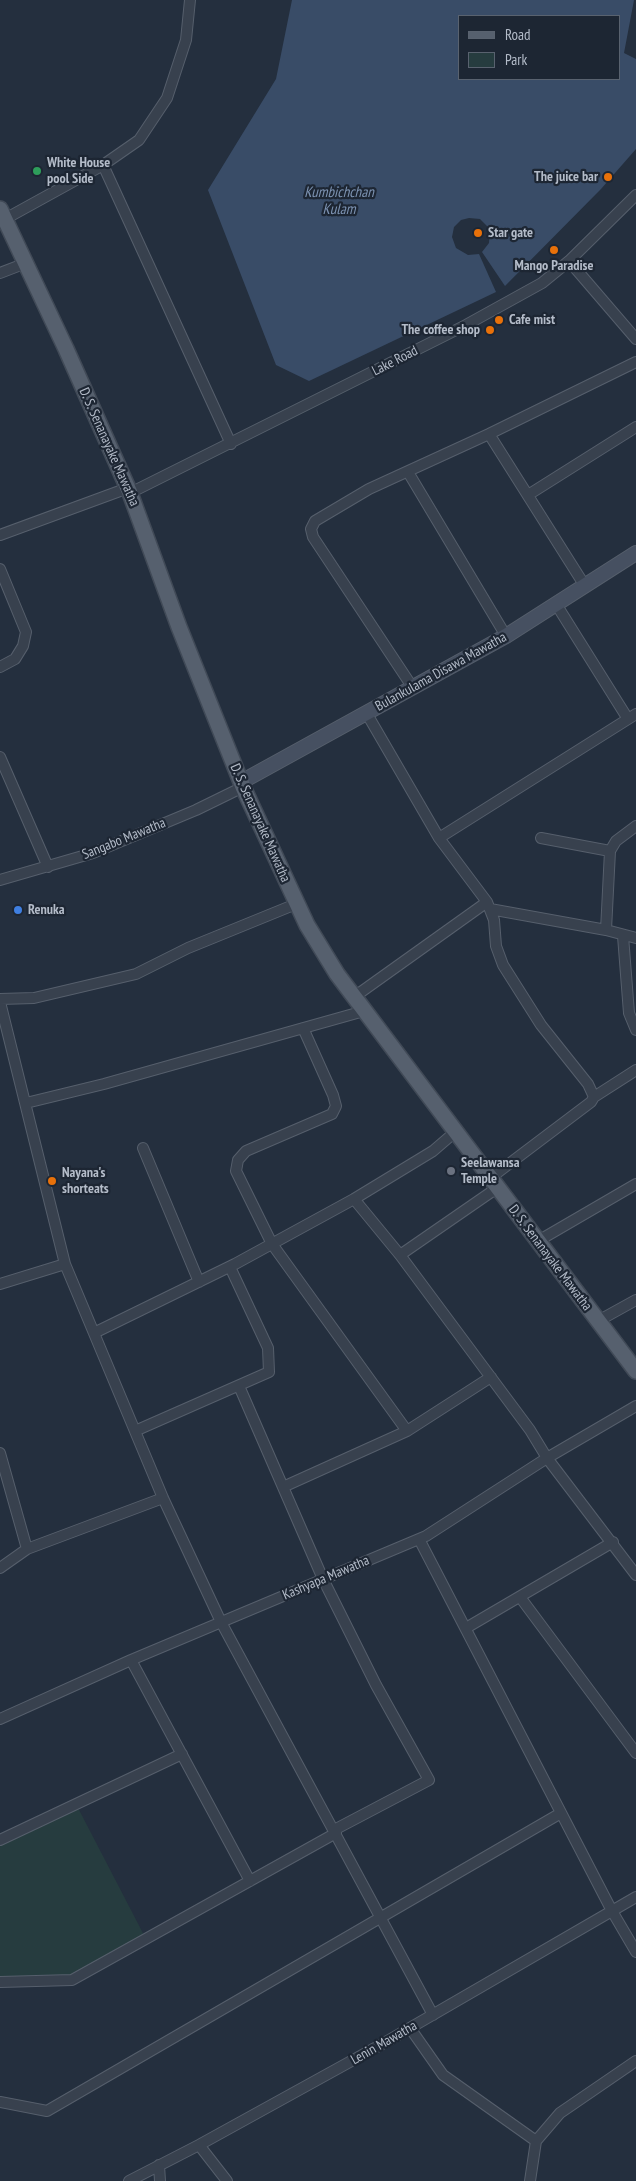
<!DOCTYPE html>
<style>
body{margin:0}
#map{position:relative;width:636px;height:2181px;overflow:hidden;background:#242f3e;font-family:"PT Sans Narrow",sans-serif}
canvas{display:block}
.legend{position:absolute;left:458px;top:15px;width:162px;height:65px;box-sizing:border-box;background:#1d2633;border:1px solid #59626f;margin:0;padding:6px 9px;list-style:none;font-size:15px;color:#b4bcc9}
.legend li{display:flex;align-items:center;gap:10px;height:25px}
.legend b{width:25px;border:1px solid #59626f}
</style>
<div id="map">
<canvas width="636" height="2181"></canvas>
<ul class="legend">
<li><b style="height:6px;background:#56606e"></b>Road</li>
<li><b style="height:14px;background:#263c3f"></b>Park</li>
</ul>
</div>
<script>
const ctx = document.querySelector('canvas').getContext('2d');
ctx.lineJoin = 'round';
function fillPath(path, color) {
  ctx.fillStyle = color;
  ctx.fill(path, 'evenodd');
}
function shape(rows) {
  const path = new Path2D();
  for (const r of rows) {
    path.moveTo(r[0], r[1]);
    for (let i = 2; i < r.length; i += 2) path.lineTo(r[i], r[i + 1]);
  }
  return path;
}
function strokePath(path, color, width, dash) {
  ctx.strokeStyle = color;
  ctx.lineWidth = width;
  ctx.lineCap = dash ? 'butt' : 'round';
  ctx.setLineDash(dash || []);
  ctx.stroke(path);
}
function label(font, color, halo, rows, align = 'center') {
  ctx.font = font + ' "PT Sans Narrow",sans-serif';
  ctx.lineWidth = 4.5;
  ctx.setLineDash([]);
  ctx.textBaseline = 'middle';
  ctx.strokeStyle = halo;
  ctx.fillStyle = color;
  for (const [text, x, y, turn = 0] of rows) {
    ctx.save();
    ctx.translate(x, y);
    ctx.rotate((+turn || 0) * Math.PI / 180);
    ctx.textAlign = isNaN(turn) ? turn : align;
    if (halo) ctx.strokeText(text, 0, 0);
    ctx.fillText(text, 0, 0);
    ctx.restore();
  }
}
const green = shape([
 [76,1804,146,1939,72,1980,0,1982,0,1840]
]);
const water = shape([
 [292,0,634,0,624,53,636,59,636,149,601,189,505,286,482,252,489,243,490,229,480,219,469,218,461,220,454,227,452,237,456,248,468,255,479,254,496,292,309,381,276,365,208,190,276,79],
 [620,16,620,79,460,79,460,16]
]);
const minor = shape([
 [103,165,231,444],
 [5,219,103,165,139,140,167,98,186,40,190,0],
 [569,261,636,339],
 [0,273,26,263],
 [489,434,585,586],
 [408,472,506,636],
 [130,493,466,325,542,283,569,261,636,195],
 [528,495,636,427],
 [0,535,128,488],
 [0,569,26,632,23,646,15,659,0,667],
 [556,604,628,719],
 [413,688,313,537,311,529,315,521,369,489,489,434,636,362],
 [367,714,439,838,487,902,494,920,496,946,503,965,541,1025,588,1084,594,1097,591,1102,489,1179],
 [0,757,48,867],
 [439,838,636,714],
 [541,838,610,851],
 [0,880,93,853,196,810,243,787],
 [490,909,606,930,636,938],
 [606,930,610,851,616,841,636,826],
 [623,936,629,1013,636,1030],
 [354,997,487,902],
 [0,999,34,998,136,974,188,948,296,904],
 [0,1002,65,1264,163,1498,221,1622,433,2015],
 [303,1028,333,1095,336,1106,332,1114,246,1151,238,1160,236,1171,272,1244,407,1431],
 [594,1097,636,1070],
 [26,1103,104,1084,364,1011],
 [143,1148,199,1282],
 [354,1199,400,1255,530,1430,547,1458,636,1575],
 [538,1241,636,1184],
 [400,1255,497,1188],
 [0,1284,65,1264],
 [598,1321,636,1300],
 [94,1333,235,1264,354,1199,433,1151,455,1132],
 [239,1386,323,1579,376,1685,429,1780,334,1830],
 [135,1431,269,1372,268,1348,230,1267],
 [0,1453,27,1549],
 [283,1487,407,1431,491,1377],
 [419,1539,612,1911,636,1952],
 [0,1568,27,1549,163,1498],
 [520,1597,636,1753],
 [466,1628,613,1542],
 [131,1660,250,1881],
 [0,1719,131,1660,426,1536,547,1458,636,1406],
 [0,1840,182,1754],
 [0,1982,72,1980,336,1833],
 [410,2028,443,2075,536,2141],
 [0,2102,47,2111,561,1813],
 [199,2145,227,2181],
 [159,2165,160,2181],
 [129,2181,199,2145,384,2043,636,1897],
 [530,2181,536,2141,560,2113,636,2061]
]);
const secondary = shape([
 [241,782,506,636,636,553]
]);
const primary = shape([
 [0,209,66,349,130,493,179,627,243,787,307,925,337,974,636,1371]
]);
const markers = [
 [37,171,5,"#2e9e5b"],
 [608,177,5,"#e8710a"],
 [478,233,5,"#e8710a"],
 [554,250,5,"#e8710a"],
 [499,320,5,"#e8710a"],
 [490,330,5,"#e8710a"],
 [18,910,5,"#3f7fe0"],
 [451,1171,5,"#6b7280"],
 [52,1181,5,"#e8710a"]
];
const poiNames = [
 ["White House",47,163],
 ["pool Side",47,179],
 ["The juice bar",598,177,"right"],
 ["Star gate",488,233],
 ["Mango Paradise",554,266,"center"],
 ["Cafe mist",509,320],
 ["The coffee shop",480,330,"right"],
 ["Renuka",28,910],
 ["Seelawansa",461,1163],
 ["Temple",461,1179],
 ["Nayana's",62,1173],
 ["shorteats",62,1189]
];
const streetNames = [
 ["Lake Road",395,361,-27],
 ["D. S. Senanayake Mawatha",109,447,66],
 ["Bulankulama Disawa Mawatha",441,672,-29],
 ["D. S. Senanayake Mawatha",260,823,66],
 ["Sangabo Mawatha",124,839,-22],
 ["D. S. Senanayake Mawatha",550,1258,53],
 ["Kashyapa Mawatha",326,1578,-23],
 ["Lenin Mawatha",384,2043,-30]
];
const waterNames = [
 ["Kumbichchan",339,193],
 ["Kulam",339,210]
];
fillPath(green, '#263c3f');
fillPath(water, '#394c67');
strokePath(minor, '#565f6c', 12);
strokePath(secondary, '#565f6c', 16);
strokePath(primary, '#414a57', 18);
strokePath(minor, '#38414e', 10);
strokePath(secondary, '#465061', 14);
strokePath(primary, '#56606e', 15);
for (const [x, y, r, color] of markers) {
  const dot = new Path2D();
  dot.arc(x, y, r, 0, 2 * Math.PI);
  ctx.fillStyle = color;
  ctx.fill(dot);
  strokePath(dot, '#1d2633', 2);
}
label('bold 14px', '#b4bcc9', '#1d2633', poiNames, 'left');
label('14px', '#b4bcc9', '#1d2633', streetNames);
label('italic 15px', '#7c92b1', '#1d2633', waterNames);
</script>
